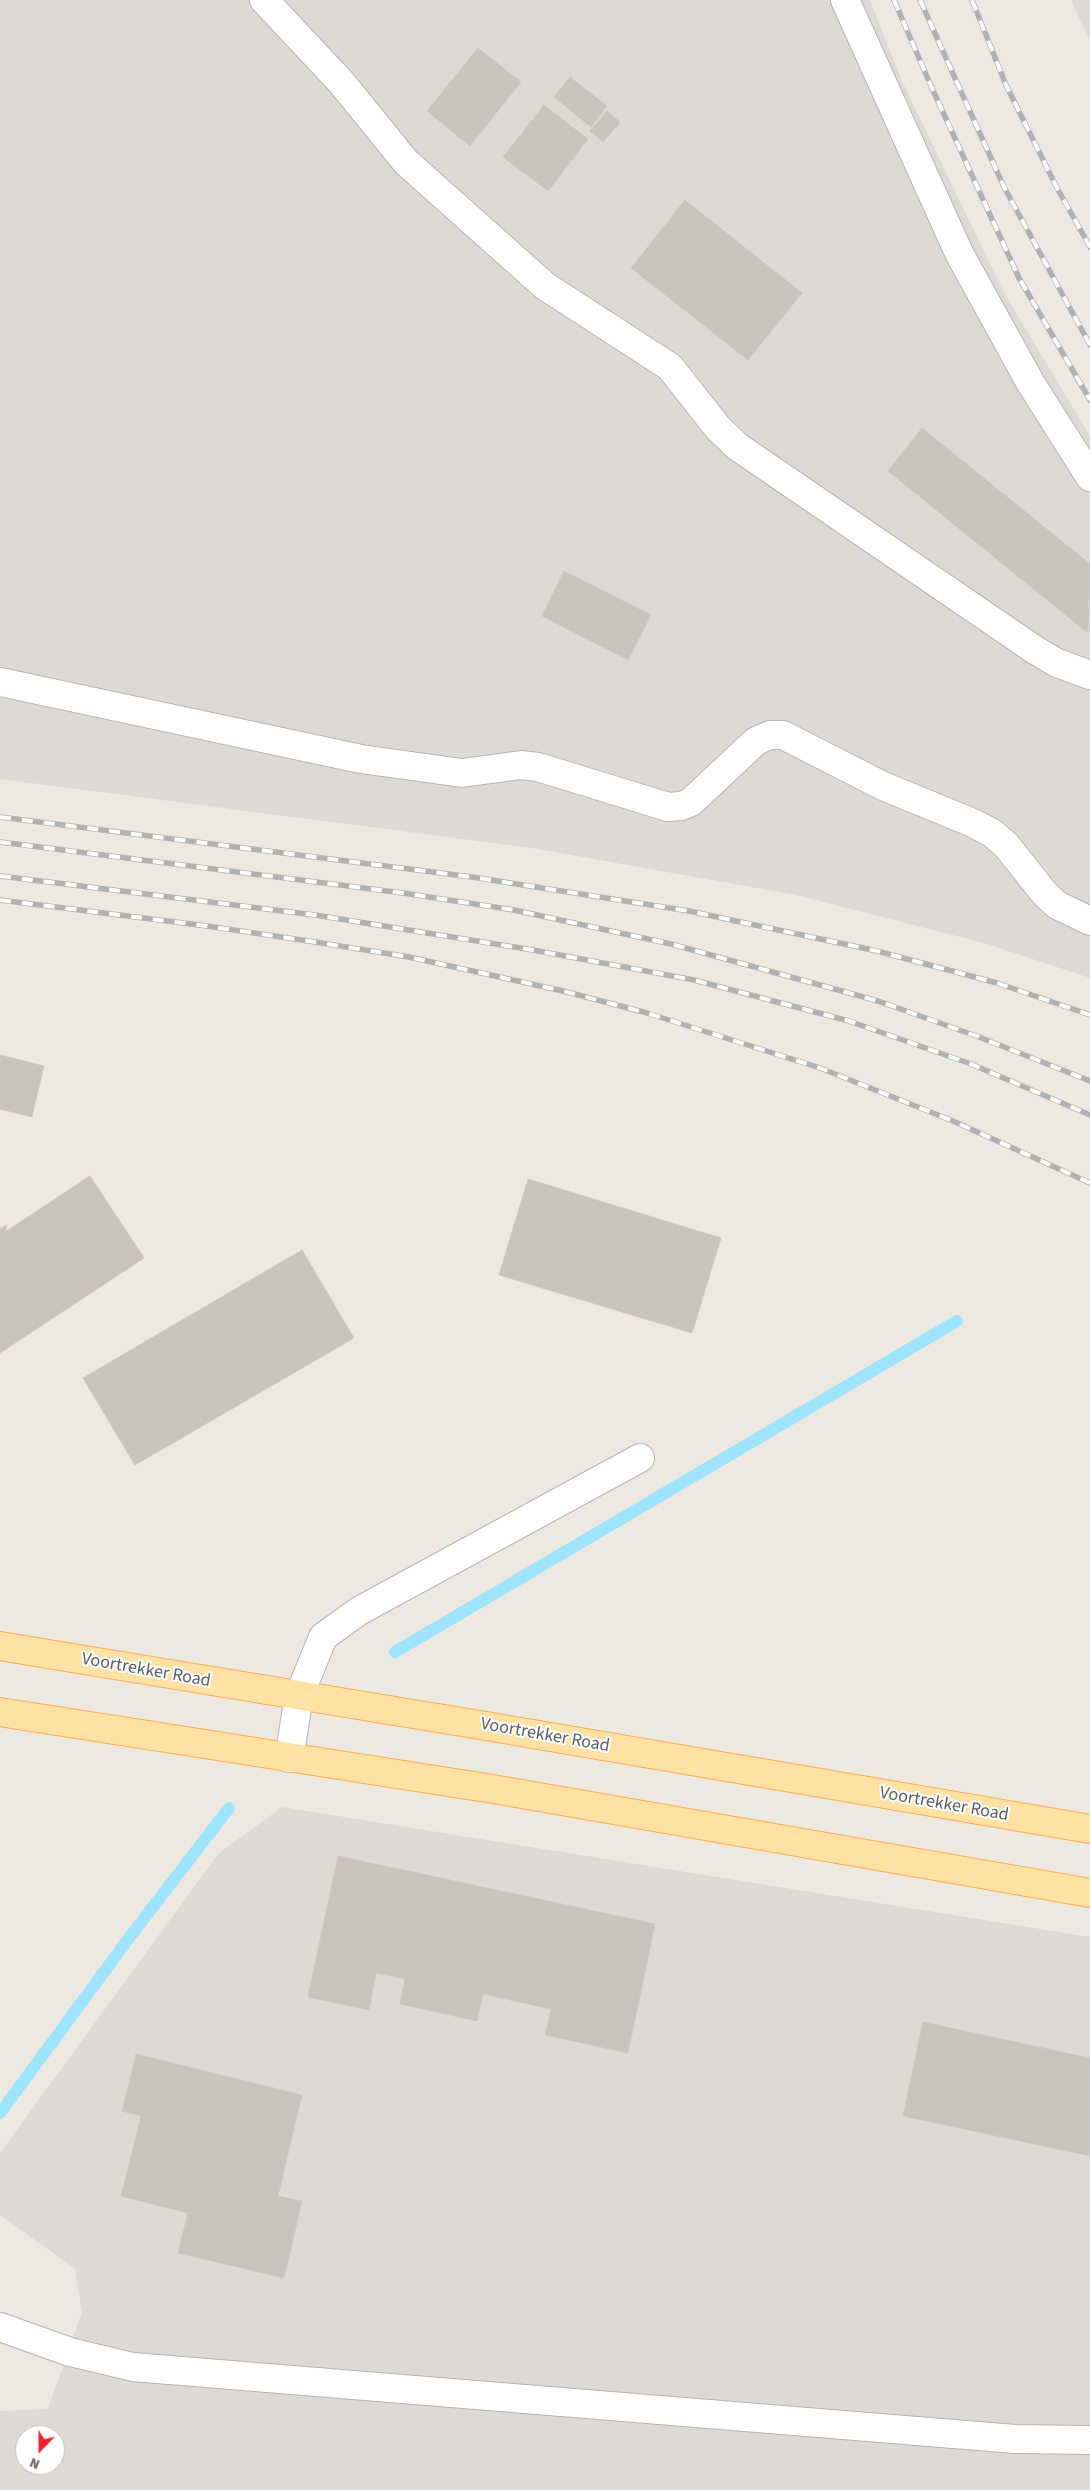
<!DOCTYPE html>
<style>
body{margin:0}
#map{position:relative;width:1090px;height:2490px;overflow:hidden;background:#ede8e0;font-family:"Source Sans 3",sans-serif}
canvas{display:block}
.north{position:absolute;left:15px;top:2425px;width:50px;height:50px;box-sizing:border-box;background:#fff;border:1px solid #bdbfc0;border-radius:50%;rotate:202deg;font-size:14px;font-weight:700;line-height:20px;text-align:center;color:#595e62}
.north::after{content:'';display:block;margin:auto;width:18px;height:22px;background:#f12131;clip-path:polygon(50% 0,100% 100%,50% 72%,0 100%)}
</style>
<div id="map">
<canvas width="1090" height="2490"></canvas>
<div class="north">N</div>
</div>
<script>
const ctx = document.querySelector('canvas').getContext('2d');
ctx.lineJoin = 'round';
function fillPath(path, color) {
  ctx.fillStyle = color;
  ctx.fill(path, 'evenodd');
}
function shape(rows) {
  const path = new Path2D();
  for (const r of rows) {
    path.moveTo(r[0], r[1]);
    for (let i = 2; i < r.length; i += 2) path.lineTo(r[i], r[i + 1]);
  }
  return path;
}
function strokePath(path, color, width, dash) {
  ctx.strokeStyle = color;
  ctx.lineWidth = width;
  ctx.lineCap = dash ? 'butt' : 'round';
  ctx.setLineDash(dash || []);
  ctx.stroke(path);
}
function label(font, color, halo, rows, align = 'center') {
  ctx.font = font + ' "Source Sans 3",sans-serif';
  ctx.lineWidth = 4;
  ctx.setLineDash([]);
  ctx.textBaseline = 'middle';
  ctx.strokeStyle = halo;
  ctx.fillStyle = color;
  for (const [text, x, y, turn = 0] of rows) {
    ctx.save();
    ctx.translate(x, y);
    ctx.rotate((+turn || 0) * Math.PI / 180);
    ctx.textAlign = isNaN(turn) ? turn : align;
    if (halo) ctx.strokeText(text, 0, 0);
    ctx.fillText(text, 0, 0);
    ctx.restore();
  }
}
const industrial = shape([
 [0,0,870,0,902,81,1003,291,1090,436,1090,978,984,943,796,895,532,848,0,779],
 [1071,0,1090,0,1090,40,1079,18],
 [282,1807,1090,1937,1090,2490,0,2490,0,2411,48,2409,82,2312,75,2269,0,2215,0,2153,218,1854],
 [25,2435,55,2435,55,2465,25,2465]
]);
const stream = shape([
 [395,1652,957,1321],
 [0,2113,129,1938,229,1808]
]);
const building = shape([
 [478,48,521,82,470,146,427,111,478,48],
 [570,77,607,106,591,127,554,97,570,77],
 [544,105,588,139,548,191,503,157,544,105],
 [607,111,620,122,603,142,590,131,607,111],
 [685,200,802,293,748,360,631,268,685,200],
 [922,428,1090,564,1088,633,888,471,922,428],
 [564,571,651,615,628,660,542,616,564,571],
 [0,1055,44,1066,32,1117,0,1109,0,1055],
 [90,1176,144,1258,0,1353,0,1229,7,1225,5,1232,90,1176],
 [528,1179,721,1238,692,1333,499,1275,528,1179],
 [302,1250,354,1338,135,1465,83,1378,302,1250],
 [338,1856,655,1924,628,2053,545,2035,551,2009,483,1994,477,2021,400,2004,405,1979,376,1973,369,2010,308,1997,338,1856],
 [923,2022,1090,2058,1090,2156,903,2116,923,2022],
 [136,2054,302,2095,278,2196,302,2201,284,2278,178,2253,188,2213,121,2196,141,2116,122,2111,136,2054]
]);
const minor = shape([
 [264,0,341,82,406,162,545,286,670,367,718,428,738,447,1035,650,1057,663,1090,675],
 [845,0,959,253,1030,382,1090,477],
 [0,682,361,759,462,773,521,765,538,767,668,807,681,806,691,802,756,741,770,735,783,735,883,786,973,823,992,833,1006,845,1045,894,1057,905,1090,921],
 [289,1758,299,1696,323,1637,359,1611,640,1458],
 [0,2327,70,2352,133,2367,1015,2439,1090,2440]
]);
const major = shape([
 [0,1646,486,1726,1090,1829],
 [0,1712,493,1789,1090,1893]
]);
const rail = shape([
 [894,0,931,86,1019,278,1090,400],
 [920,0,1004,187,1090,345],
 [972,0,1006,85,1056,186,1090,247],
 [0,817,472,877,689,911,877,951,997,983,1090,1015],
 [0,842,403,893,514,910,671,944,878,1001,979,1037,1090,1081],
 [0,876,315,915,533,950,694,980,849,1021,971,1064,1090,1115],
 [0,900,207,926,315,942,409,957,563,991,647,1013,820,1068,953,1121,1090,1183]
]);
const streetNames = [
 ["Voortrekker Road",146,1671,10],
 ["Voortrekker Road",545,1736,10],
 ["Voortrekker Road",944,1805,10]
];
fillPath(industrial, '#dddad5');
strokePath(stream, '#9ee4ff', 12);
fillPath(building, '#c8c3bd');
strokePath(building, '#d2c9be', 1);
strokePath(minor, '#b1b5b9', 30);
strokePath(major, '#f8ae4e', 30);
strokePath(minor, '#fff', 28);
strokePath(major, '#ffe2a3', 28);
strokePath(rail, '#b0b1b2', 5.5);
strokePath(rail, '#fff', 4, [11]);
label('18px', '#595e62', '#fff', streetNames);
</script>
